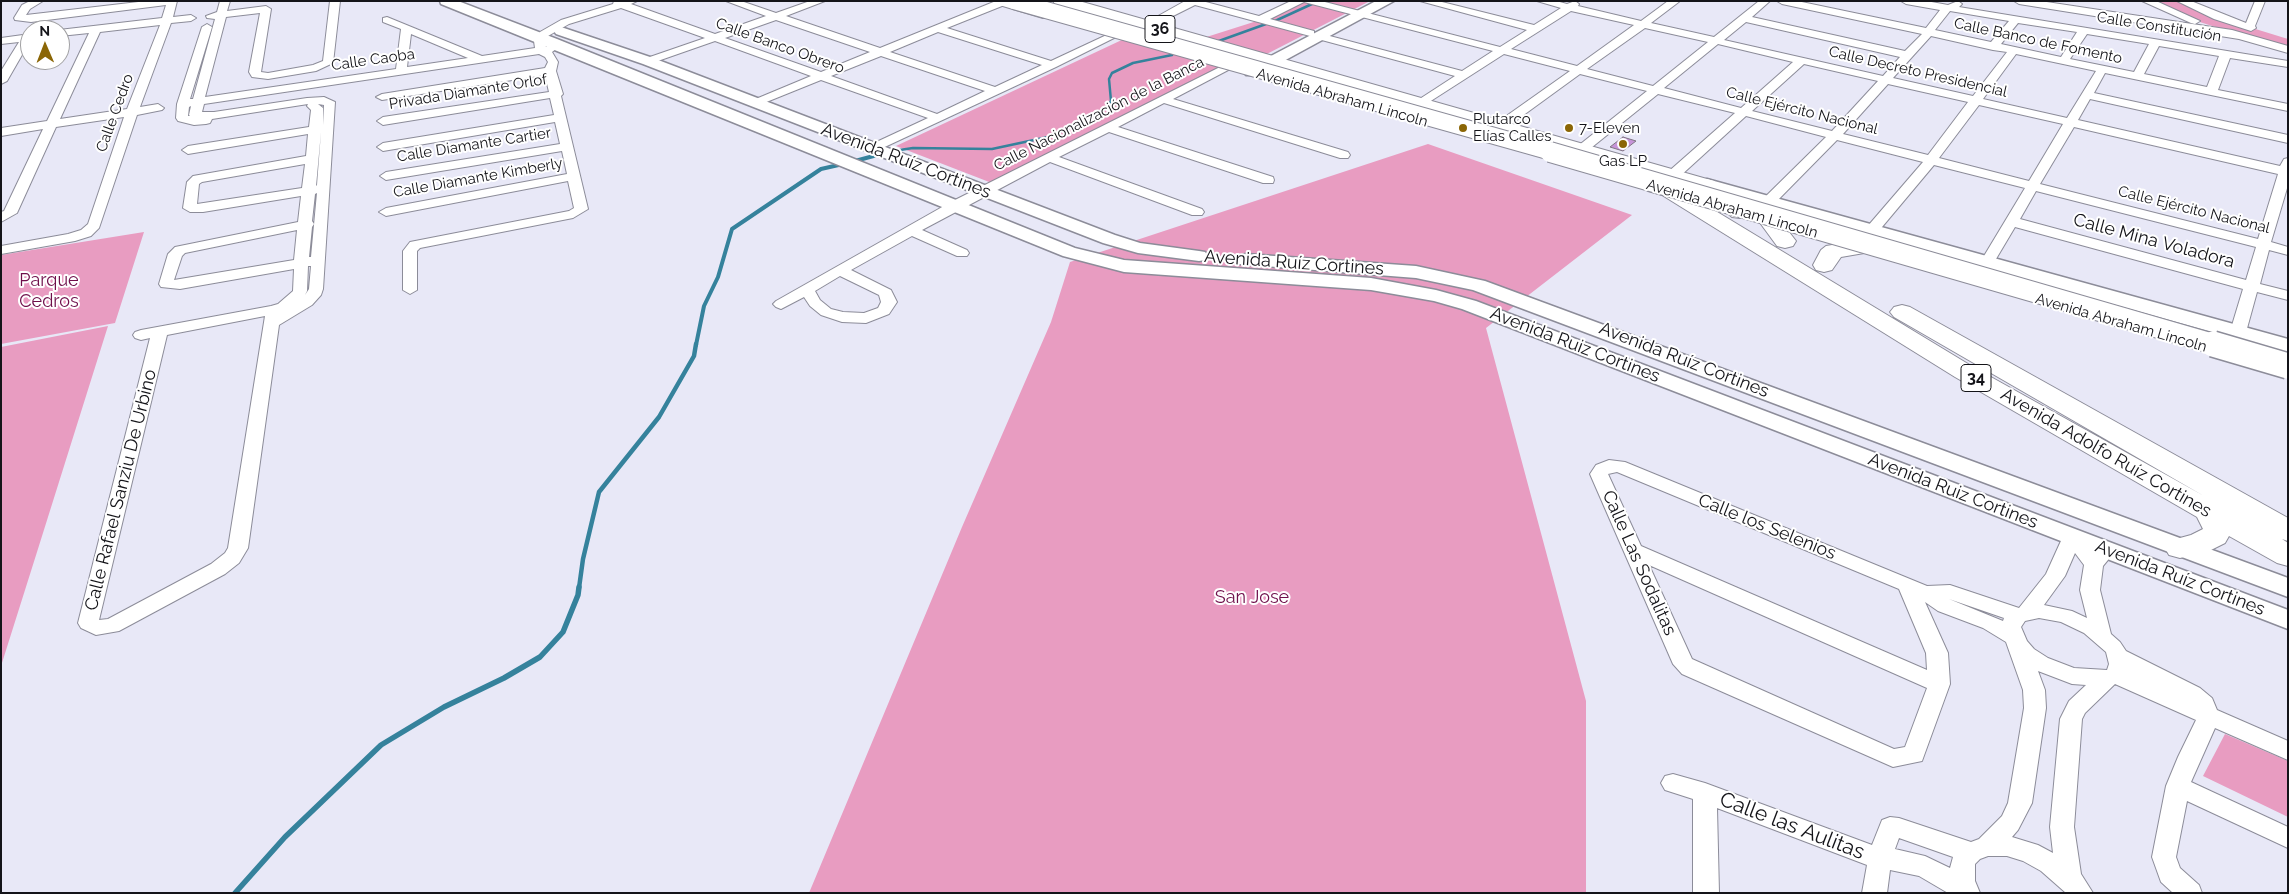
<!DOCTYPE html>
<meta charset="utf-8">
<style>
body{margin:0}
#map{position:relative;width:2289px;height:894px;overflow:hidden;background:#e8e8f7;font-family:Raleway,sans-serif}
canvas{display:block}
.frame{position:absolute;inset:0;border:2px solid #141419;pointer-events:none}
.north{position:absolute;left:20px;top:20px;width:50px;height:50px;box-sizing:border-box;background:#fff;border:1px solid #a1a1a3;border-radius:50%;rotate:359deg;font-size:14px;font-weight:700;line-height:20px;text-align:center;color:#141419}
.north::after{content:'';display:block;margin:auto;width:18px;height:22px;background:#8b6606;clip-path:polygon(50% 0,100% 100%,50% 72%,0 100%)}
</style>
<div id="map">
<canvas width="2289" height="894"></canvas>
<div class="frame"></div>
<div class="north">N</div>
</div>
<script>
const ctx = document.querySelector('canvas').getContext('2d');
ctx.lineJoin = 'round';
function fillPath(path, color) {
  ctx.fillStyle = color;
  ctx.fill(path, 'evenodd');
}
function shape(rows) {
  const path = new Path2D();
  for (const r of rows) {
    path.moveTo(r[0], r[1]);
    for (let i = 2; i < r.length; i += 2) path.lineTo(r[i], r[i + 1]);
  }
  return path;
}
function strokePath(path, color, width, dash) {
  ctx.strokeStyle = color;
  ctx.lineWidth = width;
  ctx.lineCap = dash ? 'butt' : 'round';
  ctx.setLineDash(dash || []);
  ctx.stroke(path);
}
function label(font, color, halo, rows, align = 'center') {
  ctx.font = font + ' Raleway,sans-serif';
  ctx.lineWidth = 4;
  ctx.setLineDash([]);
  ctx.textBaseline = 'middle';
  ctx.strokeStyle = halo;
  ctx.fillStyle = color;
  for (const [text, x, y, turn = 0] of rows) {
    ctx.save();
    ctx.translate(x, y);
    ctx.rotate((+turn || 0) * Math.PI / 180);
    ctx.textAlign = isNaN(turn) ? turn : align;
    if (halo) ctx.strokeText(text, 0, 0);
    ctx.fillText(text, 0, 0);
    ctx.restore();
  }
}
const green = shape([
 [1299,1,1370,1,1259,58,1197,40,1260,20],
 [2147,1,2182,1,2249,27,2288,39,2288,50,2184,17],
 [1126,38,1224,65,997,185,896,146],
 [1428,144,1632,215,1486,328,1586,701,1586,893,809,893,962,527,1051,322,1070,262],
 [144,232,115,323,1,344,1,255],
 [108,326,37,552,1,666,1,347],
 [2225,734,2288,761,2288,817,2203,776]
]);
const streamFar3 = shape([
 [1322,2,1330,1],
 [1275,21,1312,4],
 [1216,42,1266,24],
 [893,151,913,148,992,149,1048,137,1098,114,1107,107,1111,101,1109,79,1112,73,1133,63,1172,55]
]);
const streamFar2 = shape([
 [855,161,881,154],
 [696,345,704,306,718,277,732,229,821,169,843,164]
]);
const streamFar1 = shape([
 [579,588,583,559,599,492,659,417,694,356,696,344]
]);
const stream = shape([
 [235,893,285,837,381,745,444,707,504,678,540,657,563,632,578,595,579,587]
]);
const building = shape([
 [1623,137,1636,141,1623,151,1610,147,1623,137]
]);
const minor = shape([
 [30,1,43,1,30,9,26,15,147,1,177,1,173,17,191,15,196,18,191,21,171,23,140,107,158,104,164,108,162,110,137,115,99,228,91,236,75,241,1,254,1,246,68,234,81,230,88,224,124,117,56,127,17,213,1,222,1,212,4,211,43,129,1,136,1,128,47,121,89,33,60,36,59,30,162,18,166,5,31,22,15,20,14,18,22,5,30,1],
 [160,25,127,109,60,119,100,32,160,25],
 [220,1,230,1,227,11,266,6,271,9,261,72,268,73,313,65,323,61,330,1,340,1,333,63,316,71,268,79,252,77,249,72,260,13,226,17,205,97,396,69,401,29,383,22,383,18,387,17,482,56,535,48,534,41,540,32,561,20,613,4,614,1,637,1,631,4,715,34,766,16,726,1,741,1,776,13,810,1,825,1,786,16,880,48,996,1,1007,1,1007,4,947,28,1051,61,1113,32,1121,32,1122,34,1056,67,874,152,868,148,870,145,928,118,821,80,759,105,751,105,749,103,751,101,811,76,715,41,652,63,644,63,644,59,705,38,621,8,569,24,548,36,544,41,546,47,551,46,556,49,552,52,558,62,556,71,563,94,561,96,588,209,573,218,420,248,417,251,417,290,410,294,403,290,403,251,410,242,569,211,574,208,568,181,386,216,379,212,386,208,567,174,562,151,386,180,380,176,386,172,560,144,555,122,383,151,377,147,383,143,554,115,550,98,383,125,377,121,383,117,549,92,545,75,382,100,376,97,382,94,545,68,548,62,545,57,539,54,204,104,202,112,214,112,307,98,324,97,335,102,323,289,321,295,312,305,279,325,248,548,239,563,225,574,119,631,96,635,81,628,78,623,150,338,141,340,135,338,133,335,135,332,141,330,271,306,278,304,293,291,294,269,180,289,161,287,159,284,168,254,175,247,298,222,301,196,203,212,190,212,183,208,187,182,193,176,306,156,308,134,188,154,182,150,188,146,309,127,311,110,307,106,308,104,212,119,210,123,206,124,194,125,178,121,176,118,177,104,202,27,207,24,212,27,190,99,193,99,215,19,207,18,206,16,217,12,220,1],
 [776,20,870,52,821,72,725,38,776,20],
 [938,32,1042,65,995,87,890,52,938,32],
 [411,34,468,58,407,67,411,34],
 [881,56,985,91,937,114,831,76,881,56],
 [318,104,324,105,323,125,323,108,318,104],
 [191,106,189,115,190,116,188,116,189,107,191,106],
 [321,132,317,185,316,186,321,132],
 [305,164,302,188,197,204,199,184,202,182,305,164],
 [317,193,311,257,309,257,312,227,314,224,312,221,315,194,317,193],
 [297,230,294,260,174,280,182,256,185,253,297,230],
 [308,266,311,266,309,289,305,295,307,291,308,266],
 [265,316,228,548,225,553,211,564,108,619,99,620,167,335,265,316],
 [1185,1,1202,1,1259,16,1291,1,1321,1,1500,47,1527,30,1420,1,1438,1,1534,25,1561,8,1537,1,1556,1,1567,4,1575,1,1579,4,1578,6,1641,21,1668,1,1680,1,1651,23,1714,37,1759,1,1770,1,1752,17,1905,51,1922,34,1782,4,1777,1,1797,1,1926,28,1940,10,1906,4,1901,1,1926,1,1948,5,1958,1,1962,4,1959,7,2288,61,2288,67,2230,58,2218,90,2288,104,2288,111,2105,73,2094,93,2288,135,2288,143,2090,99,2078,120,2280,166,2284,159,2288,158,2288,185,2271,242,2288,247,2288,255,2269,250,2260,284,2288,291,2288,300,2257,292,2246,332,2243,335,2238,337,2233,335,2230,332,2243,289,2015,227,1993,264,1983,264,1981,261,2025,188,1934,165,1877,233,1867,233,1865,230,1867,227,1923,162,1837,140,1773,205,1763,205,1761,202,1763,199,1826,137,1746,116,1678,178,1668,178,1667,175,1668,172,1735,113,1658,94,1586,152,1578,152,1576,149,1578,146,1647,91,1580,74,1503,130,1495,130,1493,127,1495,124,1570,71,1504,54,1423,106,1415,106,1413,104,1415,102,1455,76,1318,39,1318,35,1326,35,1462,71,1493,51,1304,2,1270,19,1314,31,1314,35,1310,36,1195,5,1151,27,1147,28,1142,25,1185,1],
 [1571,11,1634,25,1577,66,1511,49,1571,11],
 [1950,11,2009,21,1991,42,1935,30,1950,11],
 [1746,22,1900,57,1883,76,1724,40,1746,22],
 [2018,23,2077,32,2061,57,2001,44,2018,23],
 [1645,28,1708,42,1653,86,1587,69,1645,28],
 [2087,34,2149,44,2134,72,2070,59,2087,34],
 [1931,36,1993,50,2007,52,1973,96,1893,78,1931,36],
 [1718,44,1793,62,1741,108,1664,88,1718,44],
 [2159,46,2219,56,2207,87,2144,74,2159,46],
 [2016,54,2096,71,2067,118,1983,99,2016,54],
 [1804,64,1878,81,1832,131,1752,111,1804,64],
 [1888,84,1968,102,1928,155,1843,134,1888,84],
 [1979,105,2063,124,2029,181,1939,158,1979,105],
 [2074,127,2278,174,2258,239,2040,184,2074,127],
 [2036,191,2256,247,2246,280,2020,219,2036,191],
 [2014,1,2040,1,2232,30,2288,46,2288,53,2239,39,2019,4,2014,1],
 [2142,1,2156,1,2200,21,2195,24,2191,23,2142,1],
 [2177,1,2191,1,2246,23,2255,1,2265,1,2255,26,2256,28,2251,31,2214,19,2177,1],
 [30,34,30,41,7,81,1,84,1,71,19,42,1,44,1,38,30,34],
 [1228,63,1234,66,1232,68,1173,99,1348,152,1350,155,1348,158,1340,158,1164,103,1118,127,1273,177,1274,180,1273,183,1263,183,1109,132,1059,157,1202,209,1204,212,1202,215,1192,215,1050,162,922,230,967,250,969,253,967,256,957,256,912,236,851,270,891,290,897,302,889,314,866,323,842,322,821,315,810,306,804,297,781,309,776,307,773,304,776,301,951,202,1228,63],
 [840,276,879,295,881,302,878,308,864,313,843,312,831,309,820,300,815,291,840,276],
 [1609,460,1625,462,1927,586,1950,585,2019,608,2046,574,2065,532,2072,530,2079,532,2094,551,2102,548,2109,550,2112,555,2103,566,2100,590,2111,634,2120,642,2126,651,2200,688,2212,698,2217,710,2288,741,2288,760,2215,728,2191,782,2288,827,2288,848,2187,801,2176,857,2180,868,2199,885,2202,893,2173,893,2161,882,2152,857,2166,786,2178,757,2196,720,2115,684,2085,713,2082,719,2074,827,2081,874,2093,893,2066,893,2041,871,2023,861,2007,856,1988,856,1980,859,1975,864,1975,881,1980,893,1948,893,1919,876,1890,870,1887,893,1862,893,1867,865,1717,808,1719,893,1693,893,1693,799,1665,790,1661,783,1665,776,1673,774,1705,783,1872,845,1882,820,1890,817,1899,818,1971,842,1979,839,2002,816,2008,803,2024,708,2023,690,2006,642,1983,628,1938,611,1925,602,1948,653,1950,684,1922,761,1893,767,1682,674,1673,664,1590,474,1596,465,1609,460],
 [1617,472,1899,589,1926,653,1927,670,1641,546,1608,474,1617,472],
 [2075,553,2084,565,2080,590,2087,618,2072,611,2044,605,2065,576,2075,553],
 [1649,565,1927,688,1905,747,1894,749,1692,659,1649,565],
 [1949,599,2004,618,2003,621,1949,599],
 [2039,618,2061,622,2084,633,2106,652,2109,664,2107,670,2074,668,2048,658,2034,649,2027,641,2021,627,2025,621,2039,618],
 [2038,671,2072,684,2086,685,2069,701,2060,719,2050,827,2053,853,2038,845,2012,837,2018,830,2032,803,2046,708,2045,690,2038,671],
 [1899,838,1953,857,1950,868,1925,856,1895,849,1899,838]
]);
const tertiary = shape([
 [440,1,458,1,557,39,1075,248,1124,260,1371,278,1436,290,1476,301,2288,610,2288,629,1462,309,1434,301,1371,290,1124,272,1063,256,441,4,440,1],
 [561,27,653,58,1115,235,1140,243,1199,251,1205,252,1208,256,1205,260,1199,261,1138,253,1103,243,643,64,556,34,554,31,556,28,561,27],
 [1246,254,1416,266,1485,281,2288,578,2288,597,1473,290,1416,278,1239,264,1237,260,1239,256,1246,254]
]);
const secondary = shape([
 [1376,1,1394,1,1258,75,1246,75,1244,72,1246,69,1376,1],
 [1707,179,2288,339,2288,353,1700,189,1698,185,1700,181,1707,179]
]);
const primary = shape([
 [994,1,1020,1,1049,10,1051,13,1049,16,1043,18,996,4,994,1],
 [1053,1,1079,1,1714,181,1751,212,1748,217,1740,218,1732,217,1700,189,1055,4,1053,1],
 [1655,181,1676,187,1973,367,2204,496,1894,317,1890,312,1894,307,1902,305,1910,307,2288,518,2288,541,2282,539,2288,543,2288,566,2277,563,2229,536,2225,543,2211,550,2180,558,2169,555,2165,548,2169,541,2191,535,2203,529,2197,517,1955,377,1662,195,1648,191,1645,187,1648,183,1655,181],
 [1768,196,1775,198,1778,202,1777,209,1779,219,1796,241,1793,246,1785,248,1777,246,1758,220,1755,209,1758,202,1761,198,1768,196],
 [1862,240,1870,242,1873,247,1870,252,1841,257,1832,270,1824,272,1816,270,1813,265,1821,250,1826,246,1862,240]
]);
const secondaryBridgeFar2 = shape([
 [1014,1,1555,153]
]);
const secondaryBridgeFar1 = shape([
 [1550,152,2217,345]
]);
const secondaryBridge = shape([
 [2213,344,2288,366]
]);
const markers = [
 [1463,128,5,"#8b6606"],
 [1569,128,5,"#8b6606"],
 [1623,144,5,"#8b6606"]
];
const farStreetnames = [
 ["Calle Constitución",2159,27,9],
 ["Calle Banco de Fomento",2038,41,12],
 ["Calle Banco Obrero",780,46,20],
 ["Calle Caoba",373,60,-8],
 ["Calle Decreto Presidencial",1918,72,13],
 ["Privada Diamante Orlof",468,92,-9],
 ["Avenida Abraham Lincoln",1342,98,16],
 ["Calle Ejército Nacional",1802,111,14],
 ["Calle Cedro",115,113,-70],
 ["Calle Nacionalización de la Banca",1099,114,-27],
 ["Calle Diamante Cartier",474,145,-9],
 ["Calle Diamante Kimberly",478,178,-10],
 ["Avenida Abraham Lincoln",1732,209,16],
 ["Calle Ejército Nacional",2194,210,14],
 ["Avenida Abraham Lincoln",2121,323,16]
];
const farPoinames = [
 ["Plutarco",1473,119],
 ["Elías Calles",1473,136],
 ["7-Eleven",1579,128],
 ["Gas LP",1623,161,"center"]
];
const shields = [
 [1160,29,30],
 [1976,378,30]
];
const shieldNames = [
 ["36",1160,29],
 ["34",1976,378]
];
const streetNames = [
 ["Avenida Ruíz Cortines",906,161,21],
 ["Calle Mina Voladora",2154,241,15],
 ["Avenida Ruíz Cortines",1294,263,4],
 ["Avenida Ruiz Cortines",1575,345,21],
 ["Avenida Ruíz Cortines",1684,360,21],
 ["Avenida Adolfo Ruíz Cortines",2106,453,30],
 ["Calle Rafael Sanziu De Urbino",121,490,-76],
 ["Avenida Ruiz Cortines",1953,491,21],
 ["Calle los Selenios",1767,527,22],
 ["Calle Las Sodalitas",1639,563,66],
 ["Avenida Ruíz Cortines",2180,578,21]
];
const parkNames = [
 ["Parque",49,281],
 ["Cedros",49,302],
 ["San Jose",1252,598]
];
const nearStreetnames = [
 ["Calle las Aulitas",1792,826,21]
];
fillPath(green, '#e89cc1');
strokePath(streamFar3, '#35829c', 2.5);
strokePath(streamFar2, '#35829c', 4);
strokePath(streamFar1, '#35829c', 4.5);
strokePath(stream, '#35829c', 5.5);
fillPath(building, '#c794d8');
strokePath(building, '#7f7682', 1);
strokePath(minor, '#8c8c99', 2);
strokePath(tertiary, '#8c8c99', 3);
strokePath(secondary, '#8c8c99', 3);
strokePath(primary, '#8c8c99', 2);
fillPath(minor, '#fff');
fillPath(tertiary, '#fff');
fillPath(secondary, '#fff');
fillPath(primary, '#fff');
strokePath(secondaryBridgeFar2, '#8c8c99', 18, []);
strokePath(secondaryBridgeFar1, '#8c8c99', 22, []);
strokePath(secondaryBridge, '#8c8c99', 28, []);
strokePath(secondaryBridgeFar2, '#fff', 16);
strokePath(secondaryBridgeFar1, '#fff', 20);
strokePath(secondaryBridge, '#fff', 25);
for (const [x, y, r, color] of markers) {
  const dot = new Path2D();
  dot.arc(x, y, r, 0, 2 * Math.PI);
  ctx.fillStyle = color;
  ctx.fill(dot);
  strokePath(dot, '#fff', 2);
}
label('15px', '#141419', '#fff', farStreetnames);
label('15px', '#141419', '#fff', farPoinames, 'left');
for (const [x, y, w] of shields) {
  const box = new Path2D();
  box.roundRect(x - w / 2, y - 13.5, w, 27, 4);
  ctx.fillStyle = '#fff';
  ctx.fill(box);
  strokePath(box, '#141419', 1);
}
label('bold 16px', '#141419', null, shieldNames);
label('18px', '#141419', '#fff', streetNames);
label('18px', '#6f0f4b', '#fff', parkNames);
label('21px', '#141419', '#fff', nearStreetnames);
</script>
